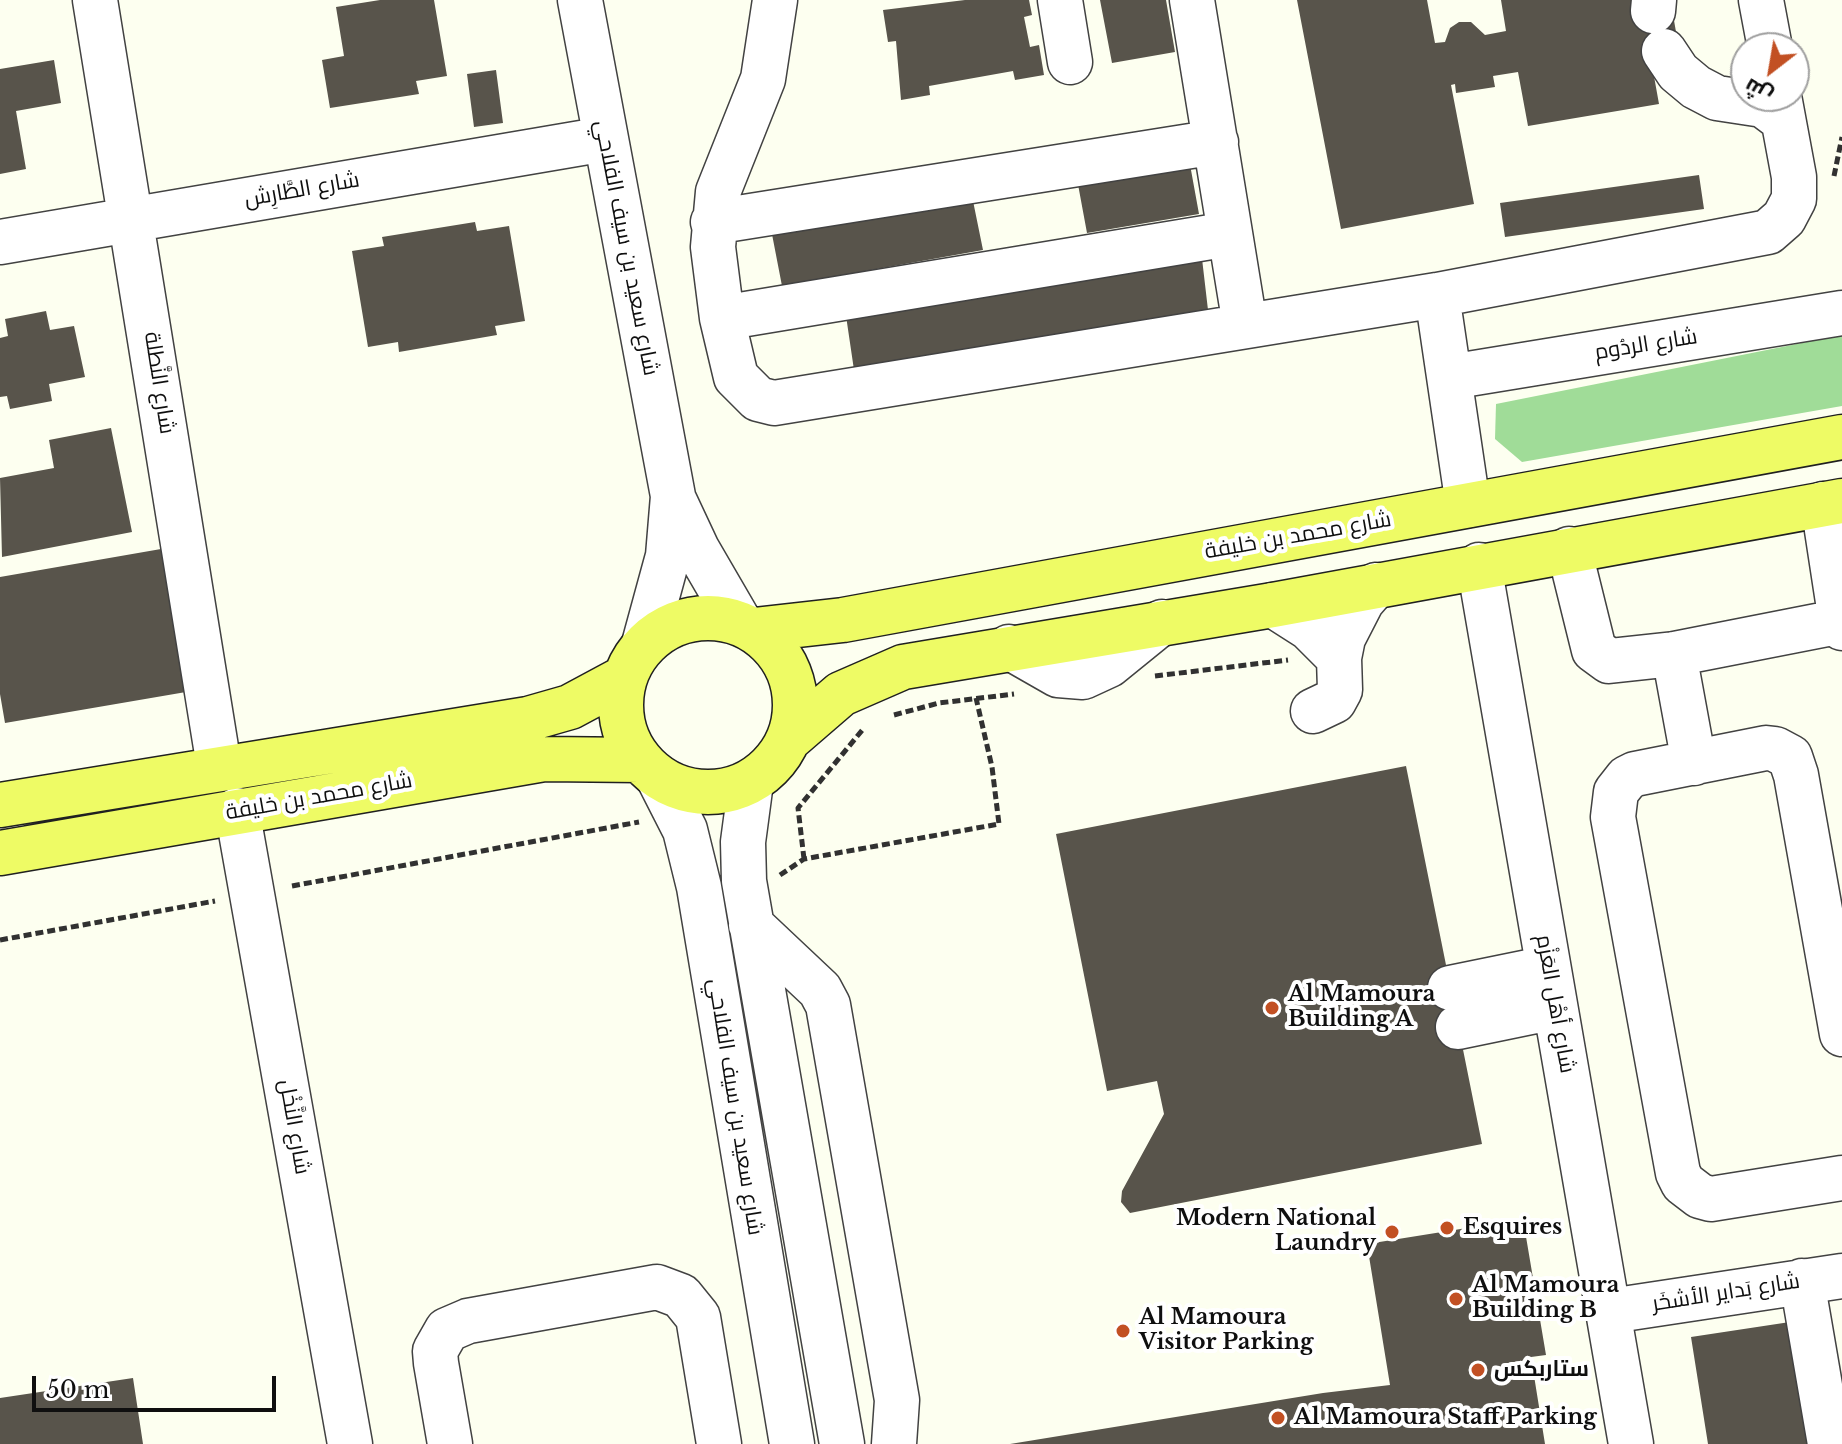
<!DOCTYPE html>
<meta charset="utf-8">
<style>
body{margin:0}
#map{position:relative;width:1842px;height:1444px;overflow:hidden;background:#fdfff0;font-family:"Libre Baskerville",Cairo,serif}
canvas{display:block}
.north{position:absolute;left:1730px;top:32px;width:80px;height:80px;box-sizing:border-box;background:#fff;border:2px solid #9f9f9f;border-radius:50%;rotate:211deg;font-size:22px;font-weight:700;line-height:32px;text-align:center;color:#0f0f0f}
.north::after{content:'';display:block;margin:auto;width:28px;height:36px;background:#c25023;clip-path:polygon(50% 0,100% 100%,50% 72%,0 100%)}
.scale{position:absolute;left:32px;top:1376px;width:244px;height:36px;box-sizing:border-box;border:4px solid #0f0f0f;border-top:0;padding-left:10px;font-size:24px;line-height:28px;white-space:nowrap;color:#0f0f0f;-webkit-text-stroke:6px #fff;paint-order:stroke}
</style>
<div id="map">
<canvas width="1842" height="1444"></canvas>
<div class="north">ش</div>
<div class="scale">50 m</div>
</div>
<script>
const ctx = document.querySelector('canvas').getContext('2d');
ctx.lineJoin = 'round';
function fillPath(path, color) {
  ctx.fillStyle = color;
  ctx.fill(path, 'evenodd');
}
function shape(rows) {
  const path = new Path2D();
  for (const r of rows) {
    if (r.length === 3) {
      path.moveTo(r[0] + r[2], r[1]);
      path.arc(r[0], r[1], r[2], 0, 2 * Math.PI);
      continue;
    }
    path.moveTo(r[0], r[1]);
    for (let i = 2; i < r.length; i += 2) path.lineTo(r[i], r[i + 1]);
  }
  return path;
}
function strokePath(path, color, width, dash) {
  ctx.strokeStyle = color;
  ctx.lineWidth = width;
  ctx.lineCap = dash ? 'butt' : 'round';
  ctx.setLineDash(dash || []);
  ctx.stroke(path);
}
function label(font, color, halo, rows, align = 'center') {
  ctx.font = font + ' "Libre Baskerville",Cairo,serif';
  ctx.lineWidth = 8;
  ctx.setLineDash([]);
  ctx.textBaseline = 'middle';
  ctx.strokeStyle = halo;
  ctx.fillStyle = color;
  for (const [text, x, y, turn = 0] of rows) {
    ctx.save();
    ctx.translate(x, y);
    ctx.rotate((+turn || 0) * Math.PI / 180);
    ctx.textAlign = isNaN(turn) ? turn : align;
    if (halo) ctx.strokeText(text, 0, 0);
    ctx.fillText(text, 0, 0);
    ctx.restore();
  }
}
const forest = shape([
 [1842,335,1842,406,1522,462,1495,439,1496,404]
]);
const building = shape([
 [380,0,434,0,447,76,416,81,419,94,330,108,322,60,344,56,336,7],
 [965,0,1029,0,1032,15,1024,17,1030,47,1039,45,1044,75,1015,80,1013,71,929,86,930,95,901,100,896,41,888,42,883,10],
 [1100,0,1166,0,1175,52,1112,63],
 [1297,0,1427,0,1435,43,1445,42,1450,28,1459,22,1471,22,1485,35,1506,31,1501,0,1642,0,1672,9,1679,49,1650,54,1659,104,1528,126,1518,72,1493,76,1495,87,1456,93,1455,84,1451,85,1474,204,1341,229],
 [54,60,61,103,16,111,26,169,0,174,0,69],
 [496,70,503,123,474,127,467,74],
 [1189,159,1199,214,1087,233,1077,179],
 [1699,175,1704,209,1505,237,1500,203],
 [972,196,983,250,782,286,771,229],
 [475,222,477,231,509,226,525,321,495,326,497,335,399,352,398,342,368,347,352,251,384,246,382,237],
 [1201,250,1208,310,1006,347,854,370,845,309],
 [46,311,50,330,74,326,85,377,49,384,52,401,10,409,7,396,0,397,0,338,8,336,5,319],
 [111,428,132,532,2,557,0,478,54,468,49,440],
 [161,549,186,692,5,723,0,694,0,577],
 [1406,766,1482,1144,1130,1213,1121,1202,1122,1191,1164,1114,1157,1081,1107,1091,1056,834],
 [1523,1219,1546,1355,1531,1357,1545,1444,1010,1444,1323,1393,1390,1385,1367,1244],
 [1790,1322,1810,1444,1708,1444,1691,1337],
 [133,1378,143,1444,0,1444,0,1398]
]);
const path = shape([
 [1834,176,1842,137],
 [1155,676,1288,660],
 [894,715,939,703,1014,694],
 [804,859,798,808,864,728],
 [780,875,804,859,999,824,992,767,976,698],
 [292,886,639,822],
 [0,940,215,901]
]);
const minor = shape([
 [95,0,219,766],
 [580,0,673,496,668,556,644,644],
 [775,0,763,79,718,192,713,247,722,318,736,377,758,399,774,403,1437,295,1768,232,1784,218,1794,199,1794,177,1779,96],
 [1060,0,1070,62],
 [1192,0,1245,325],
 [1761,0,1770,48],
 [1653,11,1654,0],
 [1664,51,1678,72,1696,87,1717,98,1763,105,1783,120],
 [713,222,1216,142],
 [0,242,605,139],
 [1437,295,1468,505],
 [722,318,1229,234],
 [1450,377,1842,313],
 [675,502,697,549,740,623],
 [1823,504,1842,628],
 [1569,549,1594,650,1609,661,1674,654,1842,621],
 [1479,565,1631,1444],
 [1273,605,1309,628,1339,658],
 [1009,647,1058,675,1083,677,1109,665,1162,622],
 [1674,654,1694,763],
 [1313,711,1334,701,1340,690,1339,658,1343,638,1362,601,1376,585],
 [658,777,685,830,699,887,792,1444],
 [751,782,743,842,744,881,842,1444],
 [237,810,350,1444],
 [751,925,820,990,828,1005,897,1400,894,1444],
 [1450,988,1548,968],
 [1458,1027,1555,1007],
 [1842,1034,1796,775,1790,757,1775,749,1766,748,1635,774,1627,778,1616,792,1613,817,1678,1173,1683,1183,1700,1196,1711,1199,1842,1178],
 [1802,1281,1830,1444],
 [1610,1311,1842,1276],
 [450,1444,436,1363,435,1351,447,1330,468,1321,657,1287,681,1296,698,1317,719,1444]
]);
const major = shape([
 [708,705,87],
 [754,630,843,620,1842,437],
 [790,738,841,694,903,667,1273,605,1842,501],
 [0,805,528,719,570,707,624,678],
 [0,853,544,759,640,760]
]);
const markers = [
 [1272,1008,8,"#c25023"],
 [1447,1228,8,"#c25023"],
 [1392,1232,8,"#c25023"],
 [1456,1299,8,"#c25023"],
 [1123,1331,8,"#c25023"],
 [1478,1370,8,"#c25023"],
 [1278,1418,8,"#c25023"]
];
const streetNames = [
 ["شارع الطَّارِش",302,190,-10],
 ["شارع سعيد بن سيف الفلاحي",626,248,79],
 ["شارع الردُوم",1646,345,-9],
 ["شارع النَّطلة",159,383,81],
 ["شارع محمد بن خليفة",1298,536,-10],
 ["شارع محمد بن خليفة",319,797,-10],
 ["شارع أهْل العَزْم",1555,1004,80],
 ["شارع سعيد بن سيف الفلاحي",735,1107,81],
 ["شارع النَّخْل",294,1127,80],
 ["شارع بَداير الأشخَر",1726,1293,-9]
];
const poiNames = [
 ["Al Mamoura",1288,995],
 ["Building A",1288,1020],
 ["Modern National",1376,1219,"right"],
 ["Laundry",1376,1244,"right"],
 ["Esquires",1463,1228],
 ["Al Mamoura",1472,1286],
 ["Building B",1472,1311],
 ["Al Mamoura",1139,1318],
 ["Visitor Parking",1139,1343],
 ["ستاربكس",1494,1370],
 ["Al Mamoura Staff Parking",1294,1418]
];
fillPath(forest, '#a0dc98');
fillPath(building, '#58544b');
strokePath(minor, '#424242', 47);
strokePath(major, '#202020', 47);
strokePath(path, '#313131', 5, [8, 4]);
strokePath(minor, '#fff', 44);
strokePath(major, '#eefb65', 44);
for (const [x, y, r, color] of markers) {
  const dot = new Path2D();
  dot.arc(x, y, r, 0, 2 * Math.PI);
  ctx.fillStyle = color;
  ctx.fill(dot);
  strokePath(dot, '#fff', 3);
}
label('22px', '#0f0f0f', '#fff', streetNames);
label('bold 22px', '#0f0f0f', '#fff', poiNames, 'left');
</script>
